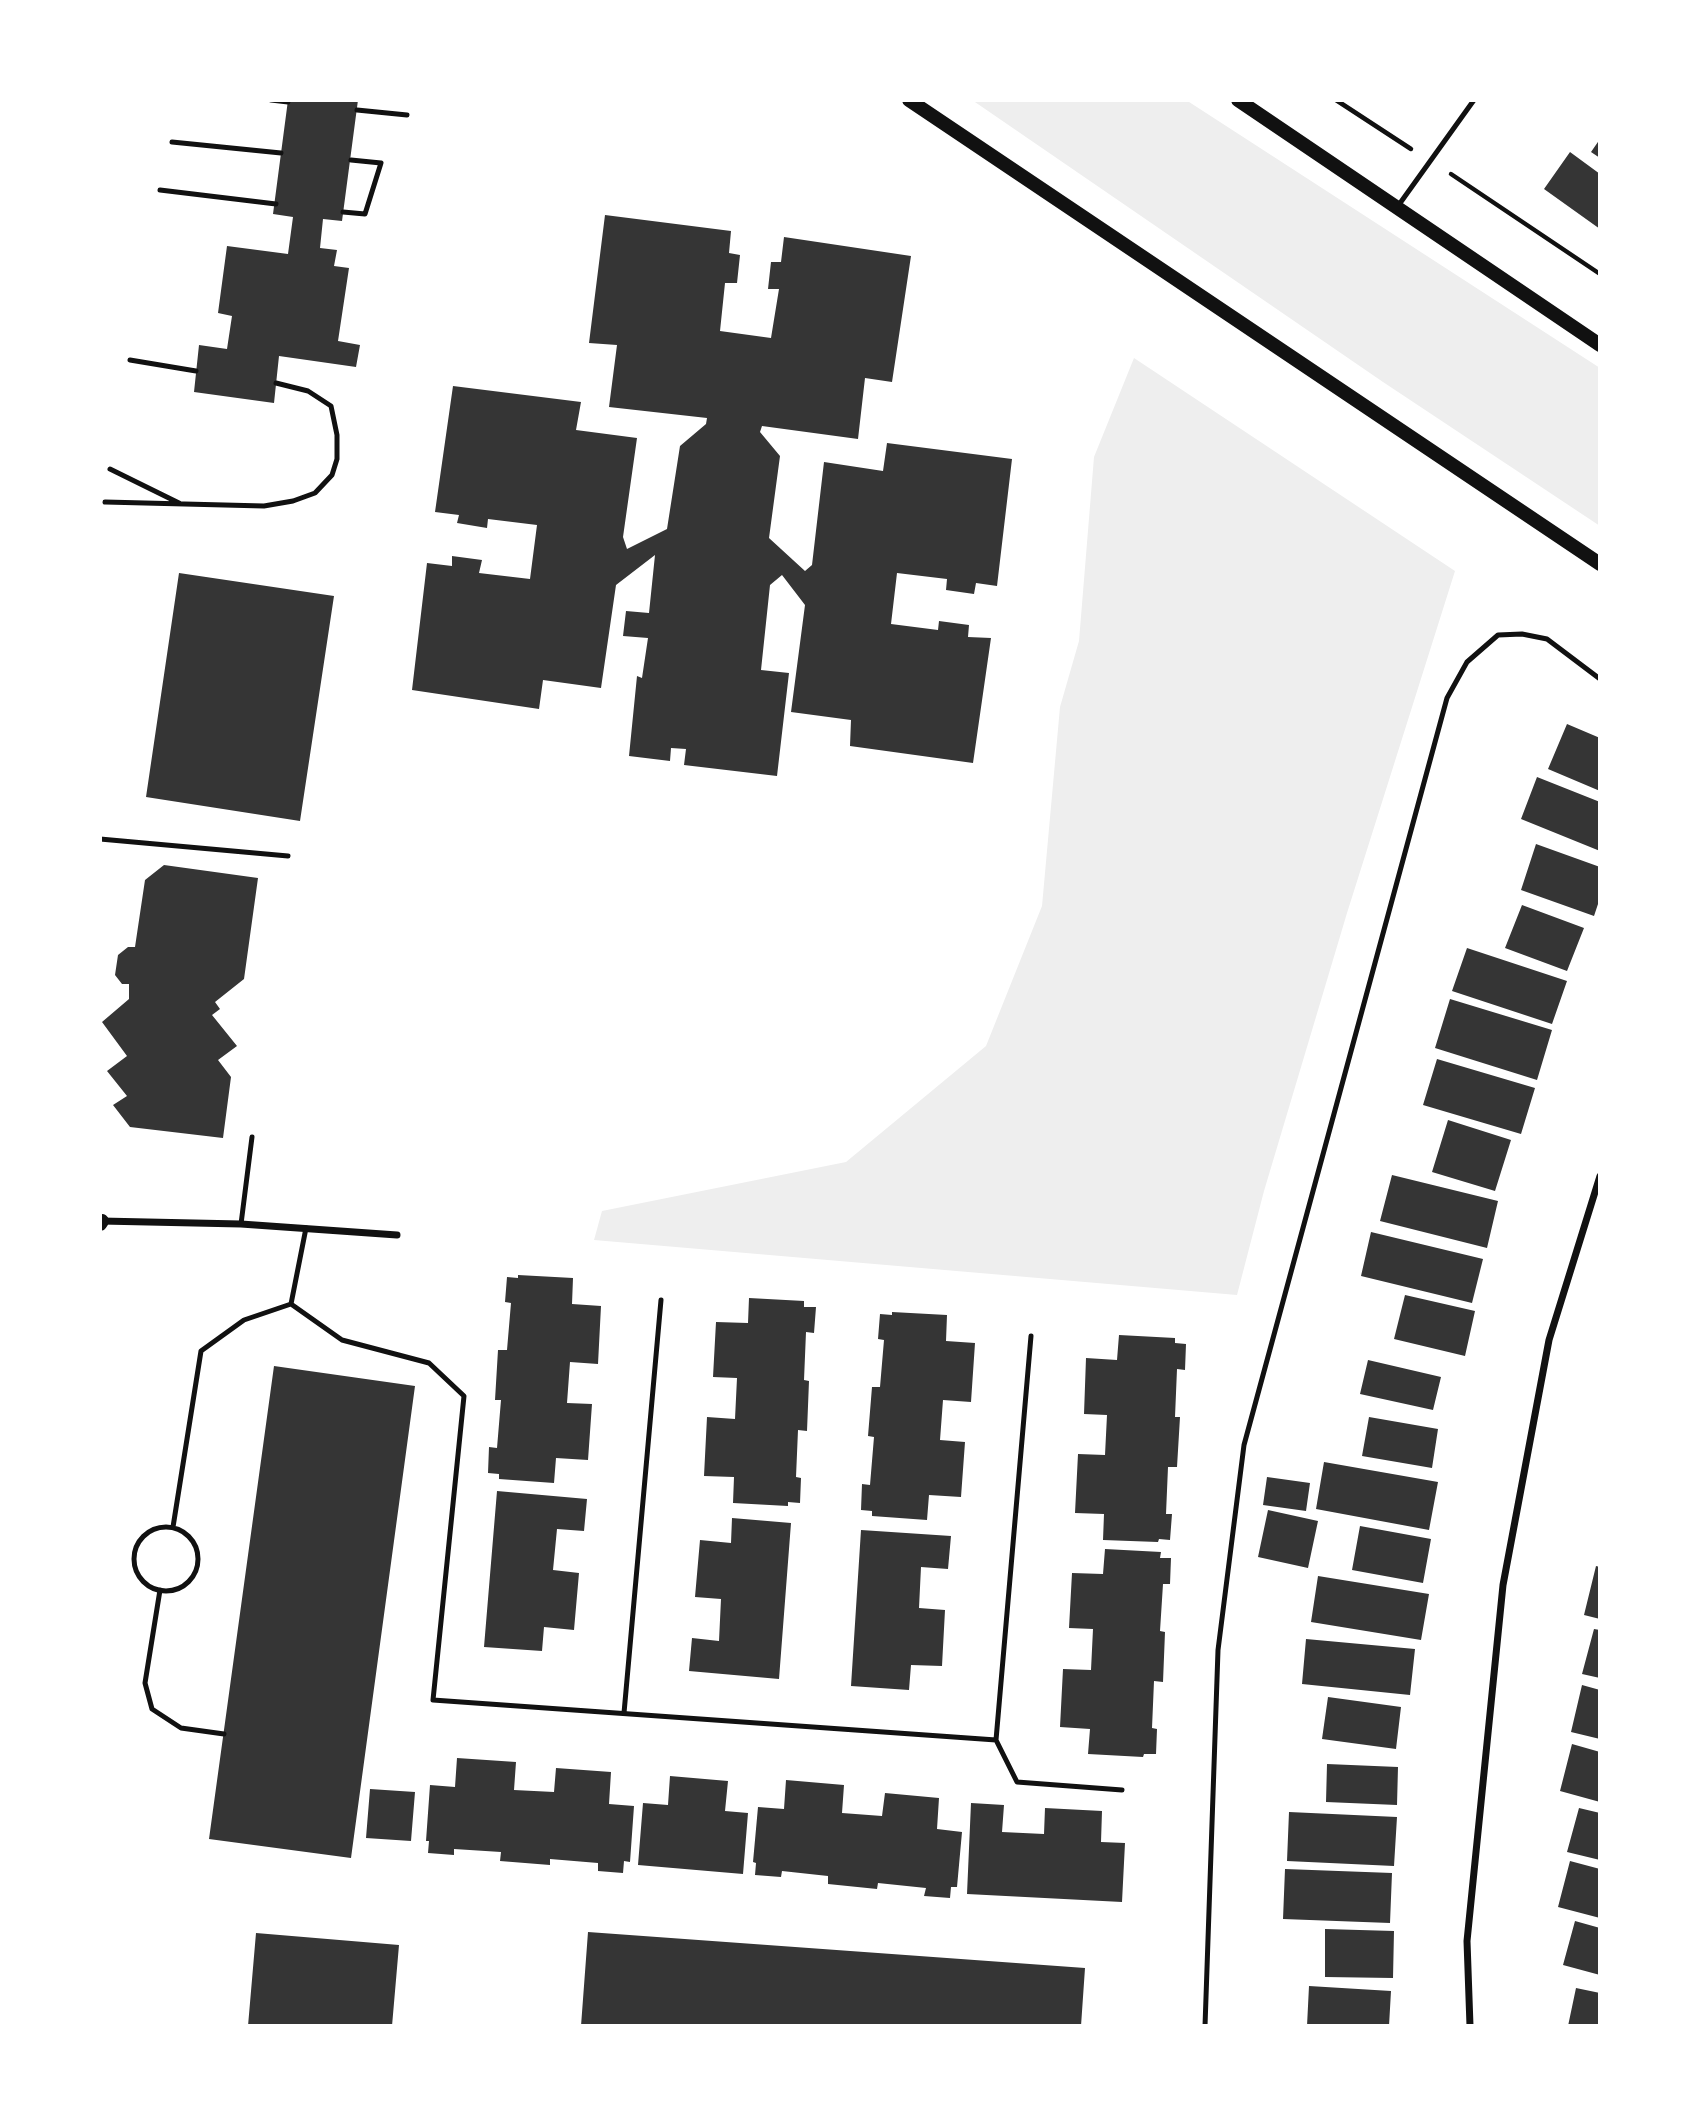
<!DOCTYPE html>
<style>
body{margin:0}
#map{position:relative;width:1700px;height:2126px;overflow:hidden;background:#fff;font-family:Rubik,sans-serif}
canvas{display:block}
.frame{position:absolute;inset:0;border:102px solid #fff;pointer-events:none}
</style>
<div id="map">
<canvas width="1700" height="2126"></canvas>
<div class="frame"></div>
</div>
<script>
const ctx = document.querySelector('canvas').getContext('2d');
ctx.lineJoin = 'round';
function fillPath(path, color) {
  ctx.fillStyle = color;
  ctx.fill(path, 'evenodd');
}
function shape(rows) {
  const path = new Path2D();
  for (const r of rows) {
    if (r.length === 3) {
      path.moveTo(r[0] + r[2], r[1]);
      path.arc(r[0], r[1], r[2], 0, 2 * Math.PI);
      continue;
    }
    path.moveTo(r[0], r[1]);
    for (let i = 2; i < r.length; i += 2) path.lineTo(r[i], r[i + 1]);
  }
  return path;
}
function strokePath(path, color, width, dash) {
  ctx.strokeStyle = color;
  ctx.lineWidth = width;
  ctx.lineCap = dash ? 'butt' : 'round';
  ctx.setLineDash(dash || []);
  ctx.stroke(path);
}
const green = shape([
 [972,100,1186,100,1600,368,1600,526,1383,382],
 [1134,358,1455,571,1347,913,1264,1191,1237,1295,594,1240,602,1211,846,1162,986,1046,1042,906,1060,707,1079,641,1094,457]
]);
const building = shape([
 [288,100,358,100,342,221,323,219,320,248,337,250,334,266,349,268,338,341,360,345,356,367,279,356,274,403,194,392,199,345,227,349,232,316,218,313,227,246,288,254,293,217,273,214],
 [1600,139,1600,158,1591,152],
 [1570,152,1600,174,1600,229,1544,189],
 [605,215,731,231,729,253,740,255,737,283,725,283,720,331,771,338,779,289,768,289,771,262,781,262,784,237,911,256,892,382,865,378,858,439,762,426,760,432,780,456,769,538,805,571,812,565,824,462,883,471,887,443,1012,459,997,586,976,583,974,594,946,590,947,579,897,573,891,624,938,630,939,621,969,625,968,637,991,638,973,763,850,746,851,720,791,712,805,605,782,575,770,585,761,670,789,673,777,776,684,765,686,749,671,748,670,761,629,756,637,676,642,678,648,638,623,636,626,611,649,613,655,555,616,585,601,688,543,680,539,709,412,690,427,563,452,566,452,556,482,560,479,573,530,579,537,525,488,519,487,528,457,523,459,515,435,512,453,386,581,402,576,430,637,438,623,537,627,549,667,529,680,446,706,424,707,418,609,407,617,345,589,343],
 [179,573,334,596,300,821,146,797],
 [1567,724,1600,738,1600,791,1548,769],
 [1537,777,1600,802,1600,851,1521,819],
 [1536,844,1600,867,1600,898,1594,916,1521,890],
 [164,865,258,878,244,979,215,1002,220,1009,212,1015,237,1046,218,1060,231,1077,223,1138,130,1127,113,1105,127,1096,107,1071,127,1056,102,1022,129,999,129,984,122,984,115,975,118,955,128,947,135,947,145,880],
 [1522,905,1584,928,1567,971,1505,948],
 [1467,948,1567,981,1552,1024,1452,991],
 [1450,999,1552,1030,1537,1080,1435,1048],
 [1437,1059,1535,1088,1521,1134,1423,1105],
 [1448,1120,1511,1140,1495,1191,1432,1172],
 [1392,1175,1498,1201,1487,1248,1380,1221],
 [1371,1232,1483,1259,1472,1303,1361,1276],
 [518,1275,573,1278,572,1304,601,1306,598,1364,570,1362,567,1403,592,1404,588,1460,556,1458,554,1483,499,1479,499,1474,488,1473,489,1447,497,1448,501,1400,495,1400,498,1350,507,1350,511,1303,505,1302,507,1277,518,1278],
 [1405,1295,1475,1311,1465,1356,1394,1339],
 [749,1298,804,1301,804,1307,816,1307,814,1333,806,1332,804,1380,809,1381,807,1431,798,1430,796,1477,801,1478,800,1503,788,1502,788,1506,733,1503,734,1477,704,1476,707,1417,735,1419,737,1378,713,1377,716,1322,748,1323],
 [892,1312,947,1315,946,1341,975,1343,971,1402,943,1400,940,1440,965,1442,961,1497,929,1495,927,1520,872,1516,872,1511,861,1510,862,1484,870,1485,874,1437,868,1436,872,1387,880,1387,884,1340,878,1339,880,1314,892,1315],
 [1119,1335,1175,1338,1175,1343,1186,1344,1185,1370,1177,1369,1175,1417,1180,1417,1177,1467,1168,1467,1166,1514,1172,1514,1170,1540,1159,1539,1158,1542,1103,1540,1104,1514,1075,1513,1078,1454,1105,1455,1107,1415,1084,1414,1086,1358,1117,1360],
 [1368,1360,1441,1377,1433,1410,1360,1394],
 [274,1366,415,1386,351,1858,209,1839],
 [1369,1417,1438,1429,1432,1468,1362,1456],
 [1324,1462,1438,1482,1429,1530,1316,1509],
 [1267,1477,1310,1483,1306,1511,1263,1505],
 [497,1491,587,1499,584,1531,557,1529,553,1570,579,1573,574,1630,544,1627,542,1651,484,1647],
 [1268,1510,1318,1521,1308,1568,1258,1557],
 [732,1518,791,1523,779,1679,689,1671,692,1638,719,1641,721,1599,695,1597,700,1540,731,1543],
 [1360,1526,1431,1539,1423,1583,1352,1570],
 [861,1530,951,1536,948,1569,921,1567,919,1608,945,1610,942,1666,911,1665,909,1690,851,1686],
 [1105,1549,1161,1552,1160,1558,1171,1558,1170,1584,1163,1584,1160,1631,1165,1632,1163,1682,1154,1681,1152,1728,1157,1729,1156,1754,1144,1754,1143,1757,1088,1754,1090,1729,1060,1727,1063,1669,1091,1670,1093,1629,1069,1628,1072,1573,1103,1574],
 [1596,1566,1600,1567,1600,1619,1584,1615],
 [1318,1576,1429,1594,1421,1640,1311,1622],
 [1594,1629,1600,1630,1600,1678,1582,1674],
 [1306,1639,1415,1649,1410,1695,1302,1684],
 [1582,1685,1600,1690,1600,1739,1571,1732],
 [1328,1697,1401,1707,1396,1749,1322,1739],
 [1572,1744,1600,1752,1600,1802,1560,1791],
 [457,1758,516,1762,514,1790,554,1792,556,1768,611,1772,609,1804,634,1806,630,1862,624,1861,623,1873,598,1871,598,1863,550,1859,550,1865,500,1861,501,1852,454,1849,454,1855,428,1853,429,1841,426,1841,430,1785,455,1787],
 [1327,1764,1398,1767,1397,1805,1326,1802],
 [670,1776,728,1781,725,1811,748,1813,743,1874,638,1865,643,1803,668,1805],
 [786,1780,844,1785,842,1813,882,1816,885,1793,939,1798,937,1829,962,1832,957,1887,951,1887,950,1898,924,1896,926,1888,878,1883,877,1889,828,1884,828,1876,782,1871,781,1877,755,1875,756,1863,753,1862,758,1807,784,1809],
 [370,1789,415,1792,411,1841,366,1838],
 [971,1803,1004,1805,1002,1832,1044,1834,1045,1808,1102,1811,1101,1842,1125,1843,1122,1902,967,1894],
 [1579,1808,1600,1813,1600,1860,1567,1852],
 [1289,1812,1397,1817,1394,1866,1287,1861],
 [1570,1861,1600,1869,1600,1918,1558,1907],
 [1285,1869,1392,1873,1390,1923,1283,1919],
 [1575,1921,1600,1928,1600,1975,1563,1965],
 [1325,1929,1394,1931,1393,1978,1325,1977],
 [588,1932,1085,1968,1081,2026,581,2026],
 [256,1933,399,1945,392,2026,248,2026],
 [1309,1986,1391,1991,1389,2026,1307,2026],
 [1576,1988,1600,1993,1600,2026,1568,2026]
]);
const path = shape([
 [1336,100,1411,149],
 [1451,174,1600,274]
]);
const service = shape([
 [271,100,288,102],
 [357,110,407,115],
 [172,142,281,153],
 [160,190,276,204],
 [1398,206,1474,100],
 [343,212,365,214,381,163,351,160],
 [130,360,196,371],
 [110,469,179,503],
 [105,502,264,506,293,501,315,493,332,475,337,459,337,435,331,406,308,391,276,383],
 [100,839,288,856],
 [241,1224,252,1137],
 [306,1228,291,1304,342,1340,429,1363,464,1396,433,1700,996,1740,1017,1782,1122,1790],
 [166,1559,32],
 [173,1527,201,1351,244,1320,291,1304],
 [160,1590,145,1683,152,1709,181,1728,224,1734],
 [624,1713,661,1300],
 [996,1740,1031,1336],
 [1205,2026,1218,1650,1244,1445,1447,698,1467,662,1498,635,1522,634,1547,639,1600,679]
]);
const minor = shape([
 [101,1221,241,1224,397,1235],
 [1470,2026,1467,1941,1503,1585,1549,1340,1600,1176]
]);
const secondary = shape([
 [909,100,1600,564],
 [1238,100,1600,345],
 [100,1224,102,1221]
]);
fillPath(green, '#eee');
fillPath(building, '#353535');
strokePath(path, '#111', 4.5);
strokePath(service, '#111', 5);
strokePath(minor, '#111', 7);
strokePath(secondary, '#111', 14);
</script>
